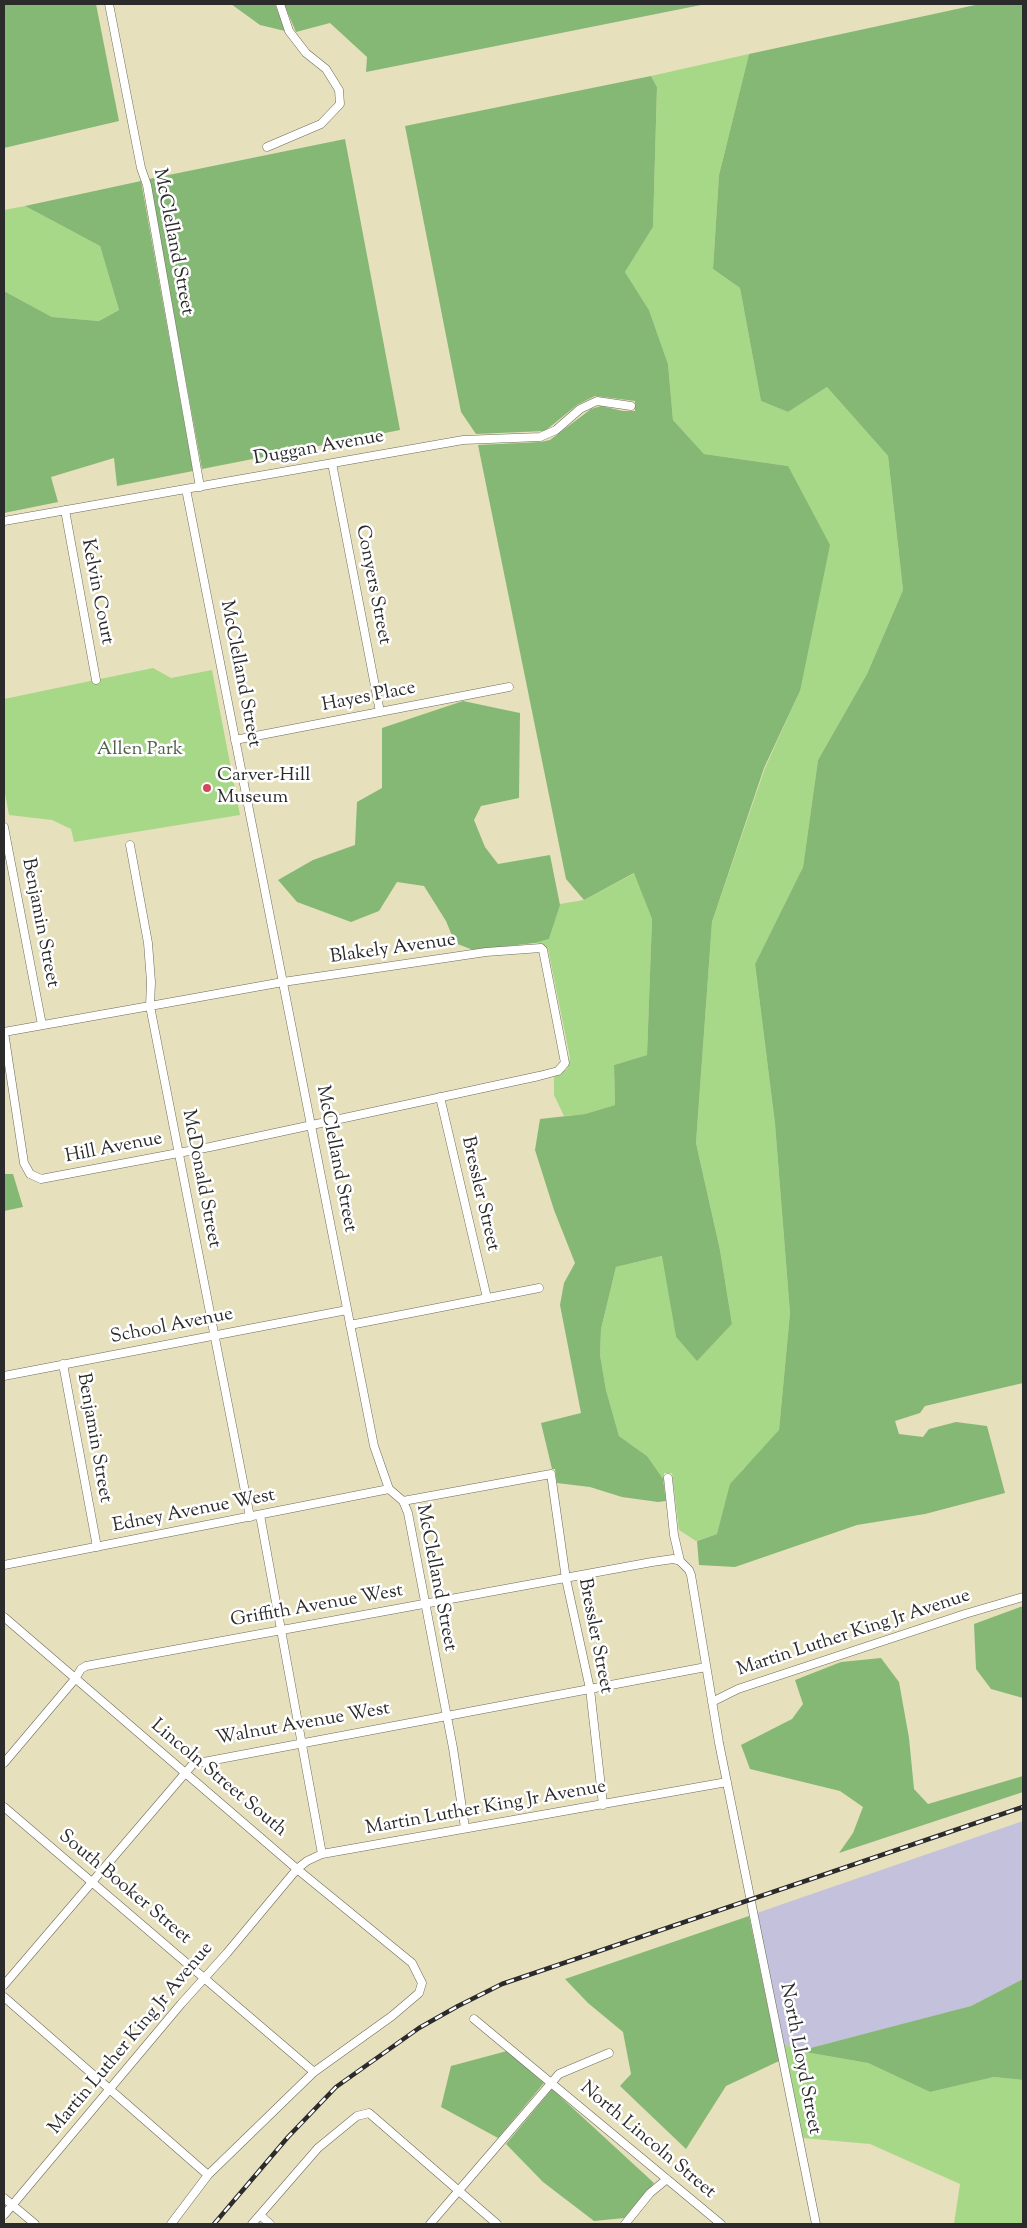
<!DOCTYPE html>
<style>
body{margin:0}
#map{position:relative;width:1027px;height:2228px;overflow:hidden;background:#e7e0bc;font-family:"Sorts Mill Goudy",serif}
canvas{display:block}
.frame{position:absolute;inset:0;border:5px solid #2b2b2b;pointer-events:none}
</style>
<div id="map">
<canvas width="1027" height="2228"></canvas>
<div class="frame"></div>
</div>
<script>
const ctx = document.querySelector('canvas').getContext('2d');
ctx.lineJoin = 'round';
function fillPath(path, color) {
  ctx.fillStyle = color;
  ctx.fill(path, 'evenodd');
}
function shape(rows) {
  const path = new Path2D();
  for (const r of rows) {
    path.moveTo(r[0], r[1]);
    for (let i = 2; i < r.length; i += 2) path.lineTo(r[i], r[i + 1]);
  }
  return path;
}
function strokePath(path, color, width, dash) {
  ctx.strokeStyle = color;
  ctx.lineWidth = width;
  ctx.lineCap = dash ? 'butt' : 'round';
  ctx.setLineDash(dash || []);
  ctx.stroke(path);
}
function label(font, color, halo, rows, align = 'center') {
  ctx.font = font + ' "Sorts Mill Goudy",serif';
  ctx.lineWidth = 5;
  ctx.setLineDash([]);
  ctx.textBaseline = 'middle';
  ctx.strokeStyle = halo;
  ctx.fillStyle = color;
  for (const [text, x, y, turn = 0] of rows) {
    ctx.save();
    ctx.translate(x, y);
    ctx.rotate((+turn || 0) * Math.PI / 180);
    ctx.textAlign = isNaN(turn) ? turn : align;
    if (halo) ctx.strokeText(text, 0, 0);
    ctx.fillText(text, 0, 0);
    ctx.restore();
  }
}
const industrial = shape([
 [1023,1821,1023,1979,971,2006,913,2022,799,2051,784,2044,757,1913]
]);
const green = shape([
 [749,54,719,175,713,269,740,288,761,401,788,412,827,387,888,456,903,590,867,674,818,760,803,867,755,964,775,1124,790,1313,779,1430,756,1458,742,1470,717,1534,696,1541,679,1530,672,1473,664,1473,664,1483,647,1456,619,1436,606,1390,600,1355,601,1329,616,1267,663,1256,676,1337,697,1360,732,1324,720,1250,696,1143,712,922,765,768,800,691,788,466,704,454,673,420,668,364,649,310,625,272,653,227,657,87,651,76],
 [25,206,100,246,119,310,99,321,52,317,4,291,4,210],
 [153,668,171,678,212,670,240,815,74,842,71,829,52,820,9,815,4,789,4,699],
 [635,873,652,919,647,1055,614,1065,615,1105,585,1114,564,1116,554,1095,554,1077,567,1069,570,1058,548,949,543,944,535,943,549,939,560,904,584,900],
 [784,2044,799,2051,868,2063,930,2092,994,2077,1023,2080,1023,2224,954,2224,960,2184,870,2144,803,2138]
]);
const forest = shape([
 [4,4,96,4,119,121,4,148],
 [231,4,275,4,285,31,260,25],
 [284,4,706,4,366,72,367,57,330,23,296,32],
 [980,4,1023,4,1023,1383,925,1406,920,1413,895,1421,899,1434,923,1437,929,1429,956,1422,987,1426,1005,1493,925,1514,857,1525,735,1567,699,1565,697,1541,717,1534,730,1484,779,1430,790,1313,775,1124,755,964,803,867,818,760,867,674,903,590,888,456,827,387,788,412,761,401,740,288,713,269,719,175,749,54],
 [651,76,657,87,653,227,625,272,649,310,668,364,673,420,704,454,788,466,830,545,800,691,764,768,712,922,696,1143,720,1250,732,1324,697,1361,676,1337,662,1256,616,1267,601,1329,600,1355,606,1390,619,1436,647,1456,663,1479,666,1501,658,1502,622,1497,590,1487,557,1483,555,1469,552,1469,541,1423,581,1413,560,1305,564,1283,575,1263,554,1210,535,1150,540,1119,585,1114,615,1105,614,1065,647,1055,652,919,634,873,584,900,566,879,478,445,540,442,550,440,591,409,601,406,623,411,635,411,635,401,595,396,577,405,545,431,476,434,461,412,405,126],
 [345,139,400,430,202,469,149,179],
 [141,181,193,471,117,486,114,458,51,477,58,502,4,513,4,291,52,317,99,321,119,310,100,246,25,206],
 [463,701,520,713,519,798,481,806,474,820,485,847,498,864,550,855,560,905,549,939,535,943,473,950,455,943,446,921,424,886,397,882,379,911,351,922,297,902,278,880,313,860,355,845,357,802,382,788,382,728],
 [4,1174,13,1174,23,1207,4,1211],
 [1023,1606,1023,1698,991,1689,976,1669,974,1624],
 [881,1658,899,1682,909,1738,914,1789,928,1804,1023,1776,1023,1792,839,1853,853,1833,863,1807,840,1791,750,1769,741,1745,792,1719,803,1704,795,1680,841,1662],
 [749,1916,779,2061,726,2086,686,2149,620,2086,631,2074,623,2032,588,2003,565,1979],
 [1023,1979,1023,2080,994,2077,930,2092,868,2063,799,2051,971,2006],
 [507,2051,544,2083,498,2138,441,2107,451,2066],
 [552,2089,654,2183,624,2218,594,2221,543,2182,506,2144]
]);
const minor = shape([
 [109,4,141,168,147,185,200,487],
 [267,147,321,124,340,104,339,90,326,69,306,53,289,31,280,4],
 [332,463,380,712],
 [186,489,374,1446,389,1489,403,1501,408,1513,453,1748,465,1828],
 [65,510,96,680],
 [4,521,463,440,540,437,556,430,580,409,597,401,631,406],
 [235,740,509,687],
 [4,827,42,1025],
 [130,845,148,943,151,982,150,1006,250,1517],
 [4,1032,150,1006,283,982,486,952,541,948,543,950,565,1063,558,1071,539,1076,210,1147,41,1179,30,1174,24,1163,4,1032],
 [440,1097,487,1298],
 [350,1325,539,1288],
 [63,1364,97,1547],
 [4,1376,347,1310],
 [668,1478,674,1535,680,1561,689,1570,691,1575,719,1743,816,2224],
 [403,1501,551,1474,566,1579,590,1689,603,1805],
 [260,1515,322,1854],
 [4,1565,389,1489],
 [4,1617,297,1869,412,1963,422,1983,419,1993,392,2016,314,2072,208,2175,171,2224],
 [712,1702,738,1689,965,1614,1023,1597],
 [4,1763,75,1679,81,1669,86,1666,652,1562,673,1559,680,1561],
 [4,1807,314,2072],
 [4,1985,193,1764,706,1667],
 [4,1997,208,2175],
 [474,2019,721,2224],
 [4,2198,35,2224],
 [4,2215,181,2004,227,1953,297,1869,307,1861,322,1854,727,1782],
 [260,2215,270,2224],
 [252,2224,318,2148,357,2116,369,2113,497,2224],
 [430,2224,559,2074,609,2053],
 [625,2224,650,2193,667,2179]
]);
const rail = shape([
 [214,2224,288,2137,336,2087,419,2028,458,2006,502,1984,1023,1807]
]);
const markers = [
 [207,788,5,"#d1495b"]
];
const streetNames = [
 ["McClelland Street",172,242,79],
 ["Duggan Avenue",319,449,-10],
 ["Conyers Street",372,585,79],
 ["Kelvin Court",96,592,79],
 ["McClelland Street",239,674,79],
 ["Hayes Place",369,698,-11],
 ["Benjamin Street",39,923,79],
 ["Blakely Avenue",393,950,-8],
 ["Hill Avenue",114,1149,-11],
 ["McClelland Street",335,1159,79],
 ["McDonald Street",200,1179,79],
 ["Bressler Street",479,1194,77],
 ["School Avenue",172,1327,-11],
 ["Benjamin Street",93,1438,80],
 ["Edney Avenue West",194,1512,-11],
 ["McClelland Street",435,1578,79],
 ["Griffith Avenue West",317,1607,-10],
 ["Martin Luther King Jr Avenue",854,1634,-18],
 ["Bressler Street",594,1636,79],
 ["Walnut Avenue West",303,1725,-10],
 ["Lincoln Street South",218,1779,40],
 ["Martin Luther King Jr Avenue",486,1809,-10],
 ["South Booker Street",124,1888,40],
 ["Martin Luther King Jr Avenue",132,2039,-50],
 ["North Lloyd Street",799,2059,79],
 ["North Lincoln Street",647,2141,40]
];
const parkNames = [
 ["Allen Park",140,751]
];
const poiNames = [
 ["Carver-Hill",217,777],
 ["Museum",217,799]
];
fillPath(industrial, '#c3c1db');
fillPath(green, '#a7d887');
fillPath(forest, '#85b874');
strokePath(minor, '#6d6a5e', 9);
strokePath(minor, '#fff', 8);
strokePath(rail, '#2b2b2b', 4.5);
strokePath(rail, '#fff', 2.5, [8]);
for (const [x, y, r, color] of markers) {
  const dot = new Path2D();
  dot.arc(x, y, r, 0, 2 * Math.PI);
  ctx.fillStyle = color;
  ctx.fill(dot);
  strokePath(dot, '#fff', 2);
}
label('19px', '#2b2b2b', '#fff', streetNames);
label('19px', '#505f47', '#fff', parkNames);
label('19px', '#2b2b2b', '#fff', poiNames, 'left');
</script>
